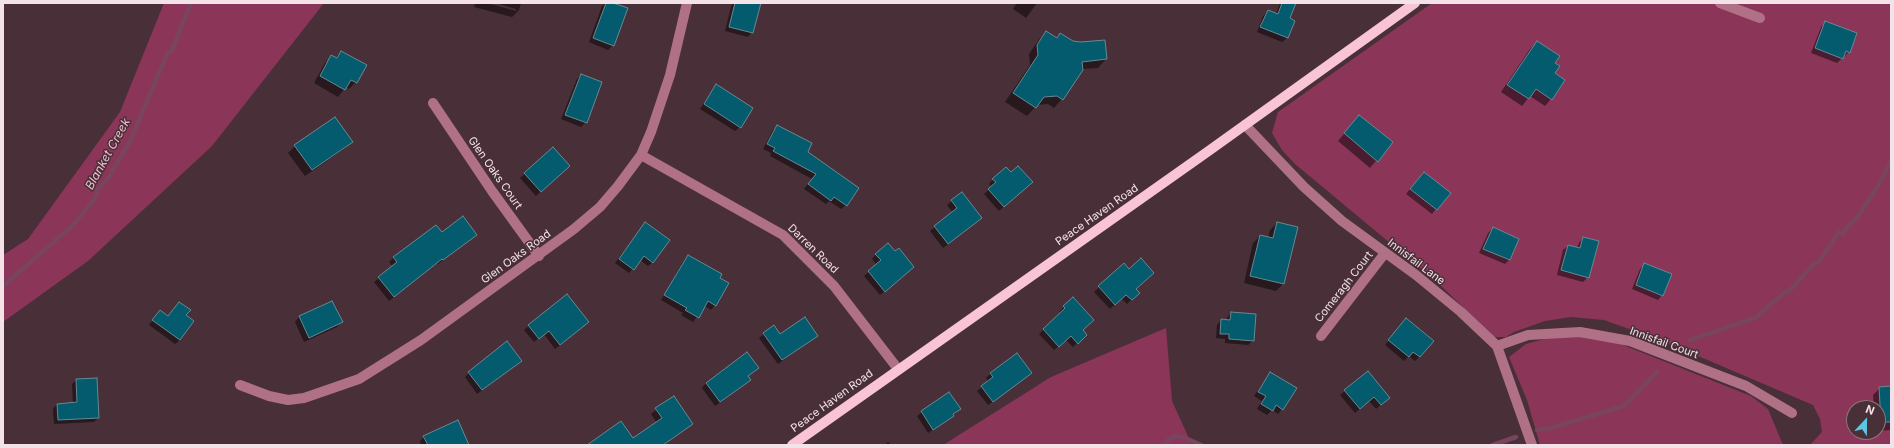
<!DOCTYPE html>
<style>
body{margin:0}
#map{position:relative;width:1894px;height:448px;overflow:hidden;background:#492f38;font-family:Inter,sans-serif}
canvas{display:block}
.frame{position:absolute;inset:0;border:4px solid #f3e2e7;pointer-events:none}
.north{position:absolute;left:1846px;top:400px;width:40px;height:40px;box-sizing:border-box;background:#492f38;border:1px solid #8d777e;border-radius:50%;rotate:22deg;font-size:11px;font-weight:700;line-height:16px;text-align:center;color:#f3e2e7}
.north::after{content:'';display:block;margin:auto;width:14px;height:18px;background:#5ac8e5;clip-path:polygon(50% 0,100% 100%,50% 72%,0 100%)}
</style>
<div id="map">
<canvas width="1894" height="448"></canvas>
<div class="frame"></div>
<div class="north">N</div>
</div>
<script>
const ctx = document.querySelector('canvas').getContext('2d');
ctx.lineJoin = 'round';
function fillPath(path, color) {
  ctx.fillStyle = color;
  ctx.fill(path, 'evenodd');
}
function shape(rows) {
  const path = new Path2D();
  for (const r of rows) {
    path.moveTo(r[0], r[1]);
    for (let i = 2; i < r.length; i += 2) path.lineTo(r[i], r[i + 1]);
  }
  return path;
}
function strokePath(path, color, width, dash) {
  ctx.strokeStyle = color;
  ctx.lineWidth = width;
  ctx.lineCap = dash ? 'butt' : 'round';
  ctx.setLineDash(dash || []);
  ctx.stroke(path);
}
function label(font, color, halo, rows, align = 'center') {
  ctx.font = font + ' Inter,sans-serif';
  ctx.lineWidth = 3;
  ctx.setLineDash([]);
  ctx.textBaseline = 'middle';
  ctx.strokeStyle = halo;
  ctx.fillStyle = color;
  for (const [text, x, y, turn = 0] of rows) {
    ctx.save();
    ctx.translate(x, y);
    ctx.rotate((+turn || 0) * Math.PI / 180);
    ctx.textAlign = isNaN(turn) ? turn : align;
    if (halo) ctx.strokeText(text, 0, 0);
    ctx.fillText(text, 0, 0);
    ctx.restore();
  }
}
const green = shape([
 [164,3,324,3,212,146,88,261,3,322,3,255,28,239,120,112],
 [1432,3,1891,3,1891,445,1810,445,1822,432,1820,419,1813,405,1663,341,1604,320,1571,317,1545,321,1514,332,1506,337,1494,337,1438,283,1295,164,1282,150,1272,133,1278,112],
 [1854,408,1878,408,1878,432,1854,432],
 [1166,328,1172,401,1192,445,943,445,1051,377],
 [1575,336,1613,341,1751,396,1768,409,1783,445,1540,445,1527,400,1509,357,1526,344,1552,337]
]);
const shadow = shape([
 [475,3,487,3,516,11,516,9,495,3,521,3,519,10,512,17,474,7],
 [606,3,610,3,613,45,608,50,589,42,602,6],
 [732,3,760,3,752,32,748,37,725,31],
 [1017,3,1037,3,1026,18,1013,9],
 [1280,3,1295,3,1288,19,1294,21,1287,38,1282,42,1257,32,1263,16,1268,11,1276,14],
 [1826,22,1849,52,1837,63,1811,53,1821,27],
 [1046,32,1056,38,1060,34,1072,42,1081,43,1106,59,1098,68,1082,69,1062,99,1054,108,1048,104,1037,105,1027,116,1005,102,1030,65,1029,54,1038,41],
 [1537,42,1554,63,1551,99,1545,106,1530,96,1522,106,1501,92,1530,49],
 [341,52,356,82,349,89,346,87,338,97,314,83,325,63,332,57,335,58],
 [581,75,586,122,581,127,561,119,577,79],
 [716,86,740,127,735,131,700,109],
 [1359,116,1392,142,1370,168,1338,141],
 [778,126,807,152,846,205,841,209,829,201,826,204,804,189,812,179,770,156,771,153,763,149,773,130],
 [351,142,344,149,305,176,288,153,295,146],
 [564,170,536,196,520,178,525,174],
 [1419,178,1449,193,1432,214,1406,194],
 [993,179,1027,186,999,211,984,194,992,187,989,184],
 [962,193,976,222,943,248,930,231,953,213,947,205],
 [1277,223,1297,228,1283,284,1276,291,1244,283,1253,243,1260,236,1268,238,1270,230],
 [645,224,653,262,648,266,640,260,629,273,615,263],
 [436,226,442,234,471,239,438,264,437,263,389,301,374,282,393,267,389,262,393,258],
 [1493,228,1518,239,1509,260,1505,264,1479,253,1488,233],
 [1583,238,1588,277,1583,282,1557,275,1563,250,1568,246,1577,248,1579,243],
 [895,253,913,267,880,295,864,276,877,265,872,259,876,254],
 [688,256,719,278,715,305,711,310,705,306,693,322,681,315,683,313,661,300,684,260],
 [1124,264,1138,293,1127,304,1121,298,1110,309,1094,292],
 [1645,264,1662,295,1658,300,1632,289,1640,269],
 [1073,298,1082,330,1086,335,1073,347,1066,340,1054,350,1039,334,1061,313,1059,312],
 [332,302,341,322,337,327,304,342,295,322,299,317],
 [179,303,180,340,175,344,149,325,160,311,168,317],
 [1231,313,1253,341,1248,345,1225,343,1225,339,1216,338,1217,325,1221,320,1227,321,1227,318],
 [588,322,555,349,544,334,534,342,524,330,529,326],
 [1402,324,1420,356,1415,361,1409,356,1404,361,1385,345],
 [764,334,817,335,778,364,759,338],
 [1017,354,1026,377,988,405,977,391,988,382,986,378,990,374],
 [516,365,477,394,465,377,469,373],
 [758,368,747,377,745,384,715,406,702,388,706,383],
 [1368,372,1384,402,1376,409,1369,401,1355,413,1340,395],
 [1271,373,1282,409,1278,414,1272,410,1267,415,1257,409,1262,401,1254,396],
 [76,380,98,418,94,422,54,424,53,409,57,404,73,404,72,384],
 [1891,387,1891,430,1878,431,1878,408,1874,408,1873,395,1880,388],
 [949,393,960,409,948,420,928,433,917,416],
 [673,397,692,424,664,445,589,445,633,439,657,423,651,414],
 [424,437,465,445,421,445,420,441],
 [888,442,891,445,885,445]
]);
const stream = shape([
 [3,286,72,226,94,200,98,190,109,177,131,139,167,54,172,50,191,3],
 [1690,340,1755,318,1785,292,1789,291,1814,264,1819,262,1839,232,1843,234,1848,226,1857,218,1878,186,1891,161],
 [1537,430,1551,428,1624,406,1657,372],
 [1164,445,1168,440,1175,436,1183,437,1201,445],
 [1493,445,1516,437]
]);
const building = shape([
 [606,3,613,3,628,8,614,46,593,38,606,3],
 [735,3,761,3,753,33,729,27,735,3],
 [1282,3,1296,3,1290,18,1295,21,1288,38,1260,27,1268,10,1278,14,1282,3],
 [1825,21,1857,33,1850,53,1846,51,1843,59,1815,48,1825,21],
 [1046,31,1057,38,1060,33,1073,41,1081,42,1105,40,1107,59,1082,62,1083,70,1063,100,1057,96,1044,97,1036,108,1013,93,1038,55,1037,45,1046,31],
 [1537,41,1560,56,1555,63,1560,66,1555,73,1565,80,1552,100,1536,89,1529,99,1507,85,1537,41],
 [341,51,367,65,357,83,351,80,345,90,320,76,331,55,337,58,341,51],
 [581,74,602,82,587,123,565,115,581,74],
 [716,84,753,108,741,128,704,104,716,84],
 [1359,115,1393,142,1378,162,1344,133,1359,115],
 [335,117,353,142,312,170,294,145,335,117],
 [777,125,812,143,808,152,859,188,847,206,834,197,831,201,808,184,816,174,773,151,775,148,767,144,777,125],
 [553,147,570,166,541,192,524,173,553,147],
 [1018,166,1033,182,1004,207,988,189,996,182,992,179,1006,167,1011,172,1018,166],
 [1424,172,1451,193,1437,210,1410,189,1424,172],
 [962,192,982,218,948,244,934,226,957,208,951,200,962,192],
 [463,216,477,235,443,260,442,259,394,297,378,277,397,262,393,257,436,225,442,232,463,216],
 [645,222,670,240,653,263,644,256,634,270,619,259,645,222],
 [1277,222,1298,227,1284,284,1250,276,1260,235,1273,238,1277,222],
 [1493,227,1519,239,1510,260,1483,249,1493,227],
 [1583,237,1599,241,1589,278,1561,270,1568,245,1580,248,1583,237],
 [888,243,895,251,899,248,914,267,885,292,868,271,881,260,875,254,888,243],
 [688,255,722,274,720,278,729,283,716,306,708,301,699,318,685,310,687,308,664,295,688,255],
 [1141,258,1154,273,1136,289,1140,293,1132,300,1126,295,1115,305,1098,286,1124,263,1129,269,1141,258],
 [1644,263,1672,274,1663,296,1636,285,1644,263],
 [567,294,589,322,560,345,549,331,539,339,528,325,567,294],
 [1073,297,1094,320,1083,330,1087,335,1078,344,1071,336,1059,347,1043,329,1065,308,1063,306,1073,297],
 [332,301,343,322,309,338,299,316,332,301],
 [179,302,191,310,186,315,194,321,180,340,152,320,160,310,168,316,179,302],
 [1231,312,1256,314,1254,341,1229,339,1229,334,1220,334,1221,319,1230,320,1231,312],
 [805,317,818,336,782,360,763,333,774,325,780,334,805,317],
 [1406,318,1434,341,1420,357,1413,352,1409,357,1388,340,1406,318],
 [507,341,522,361,482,390,468,372,507,341],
 [747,352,759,368,748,376,751,380,720,402,706,383,747,352],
 [1017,353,1032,373,993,402,981,386,993,377,990,373,1017,353],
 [1368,371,1390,398,1381,405,1374,397,1360,409,1344,390,1368,371],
 [1270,372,1297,388,1283,410,1276,405,1273,411,1261,404,1266,396,1258,392,1270,372],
 [97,378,99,418,58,420,57,404,77,402,76,379,97,378],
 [1891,386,1891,422,1881,422,1879,387,1891,386],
 [949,392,961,409,953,414,954,416,933,430,921,411,949,392],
 [674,396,693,424,663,445,587,445,621,421,633,438,662,418,655,408,674,396],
 [458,420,469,445,428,445,423,436,458,420]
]);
const minor = shape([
 [1720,3,1760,18],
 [433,103,492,191,539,256],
 [1245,125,1304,187,1342,221,1416,275,1461,312,1497,346,1532,445],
 [641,155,783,235,834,286,898,369],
 [1321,336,1385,253],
 [1497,346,1528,335,1580,332,1630,341,1746,386,1792,413],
 [240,385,269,396,288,400,304,398,359,379,421,340,574,229,600,207,618,186,641,155,651,132,670,75,687,3]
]);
const major = shape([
 [792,445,1210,150,1415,3]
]);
const streetNames = [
 ["Glen Oaks Court",495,173,55],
 ["Peace Haven Road",1097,215,-35],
 ["Darren Road",813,249,44],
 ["Glen Oaks Road",516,257,-36],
 ["Innisfail Lane",1416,262,37],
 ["Comeragh Court",1344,287,-52],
 ["Innisfail Court",1664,343,20],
 ["Peace Haven Road",832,401,-36]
];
const waterNames = [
 ["Blanket Creek",108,154,-61]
];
fillPath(green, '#8b3659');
fillPath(shadow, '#0007');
strokePath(stream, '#79445e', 4.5);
fillPath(building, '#045b6d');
strokePath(building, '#678993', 1);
strokePath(minor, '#b07187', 10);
strokePath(major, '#f9c4d6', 10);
label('11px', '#f3e2e7', '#492f38', streetNames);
label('italic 12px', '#f2becf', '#492f38', waterNames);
</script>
